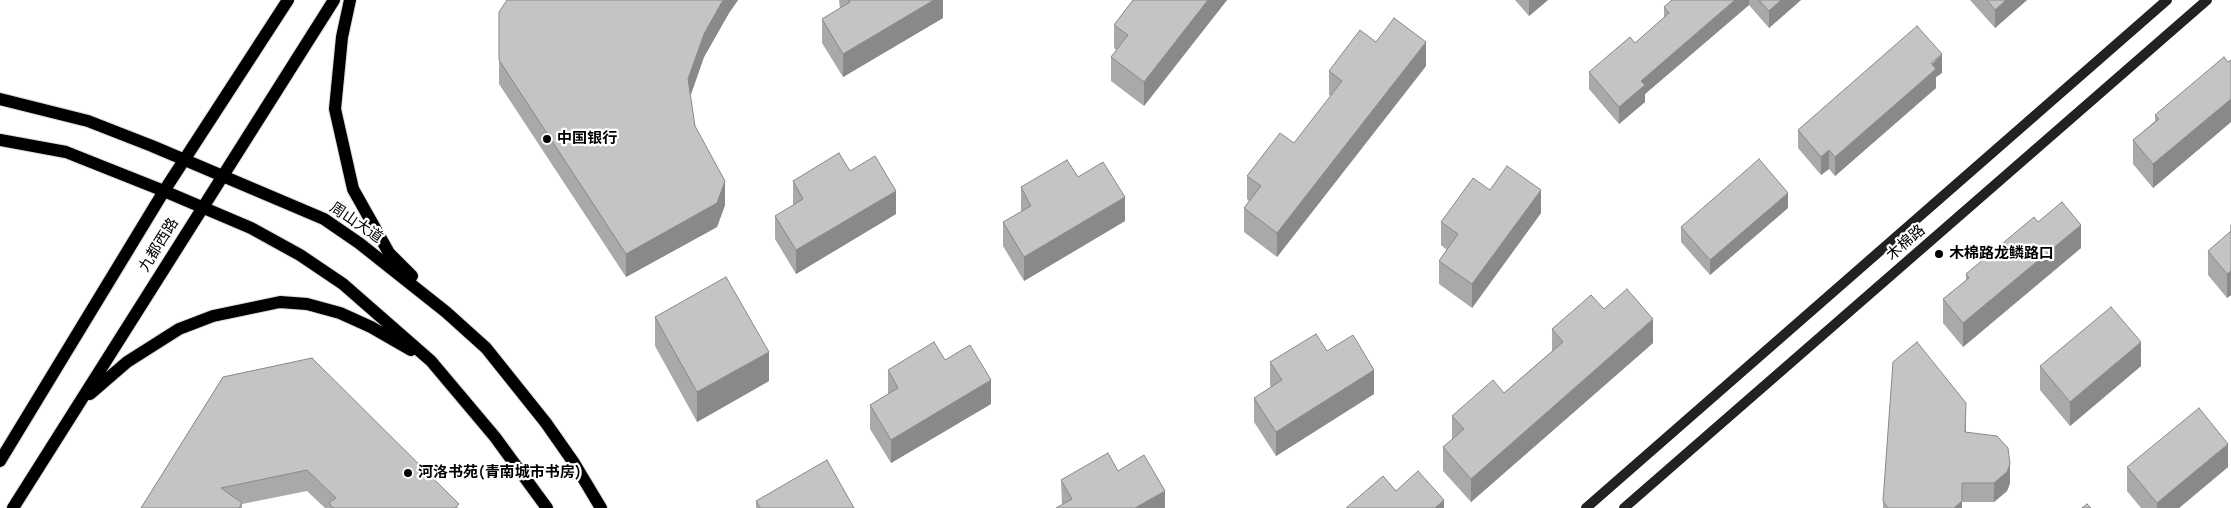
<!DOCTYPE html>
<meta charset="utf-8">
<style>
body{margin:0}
canvas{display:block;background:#fff}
</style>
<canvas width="2231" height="508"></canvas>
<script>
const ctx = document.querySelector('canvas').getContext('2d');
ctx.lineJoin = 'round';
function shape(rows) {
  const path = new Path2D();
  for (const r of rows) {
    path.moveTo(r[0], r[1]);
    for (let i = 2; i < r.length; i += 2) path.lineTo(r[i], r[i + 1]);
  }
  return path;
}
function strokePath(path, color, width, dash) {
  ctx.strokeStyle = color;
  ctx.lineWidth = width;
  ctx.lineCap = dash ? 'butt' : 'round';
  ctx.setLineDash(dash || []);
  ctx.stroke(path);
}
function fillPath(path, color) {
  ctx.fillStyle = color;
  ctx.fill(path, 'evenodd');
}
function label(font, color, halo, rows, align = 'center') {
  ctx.font = font + ' Manrope,"Noto Sans SC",sans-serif';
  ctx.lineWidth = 4.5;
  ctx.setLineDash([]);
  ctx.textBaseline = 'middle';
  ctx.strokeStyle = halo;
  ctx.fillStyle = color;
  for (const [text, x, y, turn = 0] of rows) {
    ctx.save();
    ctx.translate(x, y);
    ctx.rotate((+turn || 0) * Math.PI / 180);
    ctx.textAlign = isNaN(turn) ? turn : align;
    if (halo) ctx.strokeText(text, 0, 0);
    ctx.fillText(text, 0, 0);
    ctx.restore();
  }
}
const secondary = shape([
 [1586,508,2167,0],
 [1624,508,2207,0]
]);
const primary = shape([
 [350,0,342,37,335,109,353,189,389,253,412,276],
 [0,99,88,121,152,146,324,219,359,243,446,312,486,348,546,423,574,463,601,508],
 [0,140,66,152,164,191,251,228,300,255,343,284,431,361,495,437,547,508],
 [90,394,127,362,179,329,213,316,280,302,307,304,340,313,371,327,411,350],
 [0,461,164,191,288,0],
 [13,508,334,0]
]);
const wall = shape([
 [507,0,738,0,729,13,704,57,690,96,695,126,725,205,717,227,626,277,499,84,499,12],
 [839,0,943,0,943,18,843,77,822,43,822,19,840,9],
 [1133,0,1227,0,1144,106,1111,81,1111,57,1116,50,1114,48,1114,25],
 [1515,0,1548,0,1529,16],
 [1672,0,1801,0,1769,28,1749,5,1645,94,1645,102,1619,124,1589,89,1589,72,1635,43,1664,18,1664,7],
 [1970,0,2027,0,1995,28],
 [1376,42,1426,66,1277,257,1244,232,1244,208,1249,201,1247,199,1247,176,1294,143,1331,96,1329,95,1329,71],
 [2231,60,2231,122,2153,188,2133,164,2133,140,2155,121,2155,115],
 [1942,73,1936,77,1936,88,1835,176,1829,169,1821,175,1798,148,1798,130],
 [850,171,896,214,796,274,775,239,775,216,793,205,793,181],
 [1078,177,1125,221,1024,281,1003,246,1003,222,1021,212,1021,187],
 [1490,190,1541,213,1472,308,1439,284,1439,261,1447,250,1441,245,1441,222],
 [1788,208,1710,275,1681,242,1681,227],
 [2038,222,2081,248,1963,347,1943,323,1943,299,1966,281,1966,274],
 [2231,224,2231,295,2227,298,2208,275,2208,251,2230,232,2230,225],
 [1604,309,1653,343,1471,502,1443,471,1443,447,1452,440,1452,416,1504,393,1552,351,1552,329],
 [655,317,769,381,697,422,655,346],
 [1327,351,1374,394,1276,456,1254,422,1254,398,1271,387,1270,386,1270,362],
 [945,360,991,404,891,463,870,429,870,405,888,394,888,370],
 [2040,366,2141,366,2070,426,2040,390],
 [223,377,459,508,325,508,307,491,242,504,242,508,141,508],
 [1966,421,1966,432,2010,483,2007,491,1994,502,1962,502,1962,508,1883,508,1883,501],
 [2127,467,2228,467,2179,508,2141,508,2127,491],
 [1118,471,1165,508,1062,505,1061,480],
 [756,501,854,508,756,508]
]);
const shadedWall = shape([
 [723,0,738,0,729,13,704,57,688,103,688,79,704,34],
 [934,0,943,0,943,18,843,77,843,54],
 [1208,0,1227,0,1144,106,1144,82],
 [1529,0,1548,0,1529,16],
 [1735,0,1749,0,1749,5,1645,94,1645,102,1619,124,1619,107,1641,81],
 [1781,0,1801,0,1769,28,1769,11],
 [2006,0,2027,0,1995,28,1995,10],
 [1426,42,1426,66,1277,257,1277,233],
 [1942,54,1942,73,1936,77,1936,88,1835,176,1835,157],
 [2231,99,2231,122,2153,188,2153,164],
 [1829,150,1829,169,1821,175,1821,157],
 [725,181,725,205,717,227,626,277,626,254],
 [1541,190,1541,213,1472,308,1472,284],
 [896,191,896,214,796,274,796,250],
 [1788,193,1788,208,1710,275,1710,260],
 [1125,197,1125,221,1024,281,1024,257],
 [2081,225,2081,248,1963,347,1963,323],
 [2231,271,2231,295,2227,298,2227,274],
 [1653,319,1653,343,1471,502,1471,479],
 [2141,342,2141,366,2070,426,2070,402],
 [769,352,769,381,697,422,697,392],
 [1374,370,1374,394,1276,456,1276,432],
 [991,380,991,404,891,463,891,440],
 [1966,403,1966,421,1965,451,1965,432],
 [2228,444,2228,467,2179,508,2157,508,2157,503],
 [2010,464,2010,483,2007,491,1994,502,1994,483],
 [1962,483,1962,508,1954,508],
 [1165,491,1165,508,1135,508],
 [1444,500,1444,508,1435,508]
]);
const building = shape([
 [507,0,723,0,704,34,688,79,695,126,725,181,717,203,626,254,499,60,499,12,507,0],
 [849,0,934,0,843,54,822,19,850,2,849,0],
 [1133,0,1208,0,1144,82,1111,57,1128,35,1114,25,1133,0],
 [1672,0,1735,0,1641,81,1645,85,1619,107,1589,72,1630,37,1635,43,1669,13,1664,7,1672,0],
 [1759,0,1781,0,1769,11,1759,0],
 [1987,0,2006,0,1995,10,1987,0],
 [1394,18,1426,42,1277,233,1244,208,1261,186,1247,176,1280,133,1294,143,1342,81,1329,71,1360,30,1376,42,1394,18],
 [1917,26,1942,54,1931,63,1936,69,1835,157,1829,150,1821,157,1798,130,1917,26],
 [2224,57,2228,62,2231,60,2231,99,2153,164,2133,140,2159,119,2155,115,2224,57],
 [839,153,850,171,875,156,896,191,796,250,775,216,803,199,793,181,839,153],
 [1759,159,1788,193,1710,260,1681,227,1759,159],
 [1067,160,1078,177,1103,162,1125,197,1024,257,1003,222,1031,206,1021,187,1067,160],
 [1507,166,1541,190,1472,284,1439,261,1458,234,1441,222,1473,178,1490,190,1507,166],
 [2062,202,2081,225,1963,323,1943,299,1969,278,1966,274,2034,217,2038,222,2062,202],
 [2231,231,2231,271,2227,274,2208,251,2231,231],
 [726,277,769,352,697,392,655,317,726,277],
 [1627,289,1653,319,1471,479,1443,447,1464,429,1452,416,1493,380,1504,393,1563,342,1552,329,1591,295,1604,309,1627,289],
 [2111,307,2141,342,2070,402,2040,366,2111,307],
 [1316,334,1327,351,1353,335,1374,370,1276,432,1254,398,1282,380,1270,362,1316,334],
 [934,342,945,360,970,345,991,380,891,440,870,405,898,388,888,370,934,342],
 [1917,342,1966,403,1965,432,1997,436,2008,448,2010,464,2007,472,1994,483,1962,483,1962,501,1954,508,1888,508,1883,501,1893,362,1917,342],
 [312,358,459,504,455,508,333,508,329,503,336,498,307,470,221,488,242,503,239,508,141,508,223,377,312,358],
 [2199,408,2228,444,2157,503,2127,467,2199,408],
 [1108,453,1118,471,1144,455,1165,491,1135,508,1056,508,1072,499,1061,480,1108,453],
 [827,460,854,508,760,508,756,501,827,460],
 [1418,471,1444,500,1435,508,1346,508,1383,476,1396,491,1418,471],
 [2087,504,2091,508,2082,508,2087,504]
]);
const markers = [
 [547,139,5,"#000"],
 [1939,254,5,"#000"],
 [408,473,5,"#000"]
];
const poiNames = [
 ["中国银行",557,139],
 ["木棉路龙鳞路口",1949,254],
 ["河洛书苑(青南城市书房)",418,473]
];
const streetNames = [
 ["周山大道",356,223,34],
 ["木棉路",1906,243,-41],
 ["九都西路",159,245,-58]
];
strokePath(primary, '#dbdbdb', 14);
strokePath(secondary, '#222', 10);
strokePath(primary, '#000', 12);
fillPath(wall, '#a9a9a9');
fillPath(shadedWall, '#898989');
fillPath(building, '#c4c4c4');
strokePath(building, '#898989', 1);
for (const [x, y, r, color] of markers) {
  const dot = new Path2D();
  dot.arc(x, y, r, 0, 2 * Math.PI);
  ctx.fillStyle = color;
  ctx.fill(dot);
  strokePath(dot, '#fff', 2);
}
label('bold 15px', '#000', '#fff', poiNames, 'left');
label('15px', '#000', '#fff', streetNames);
</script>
